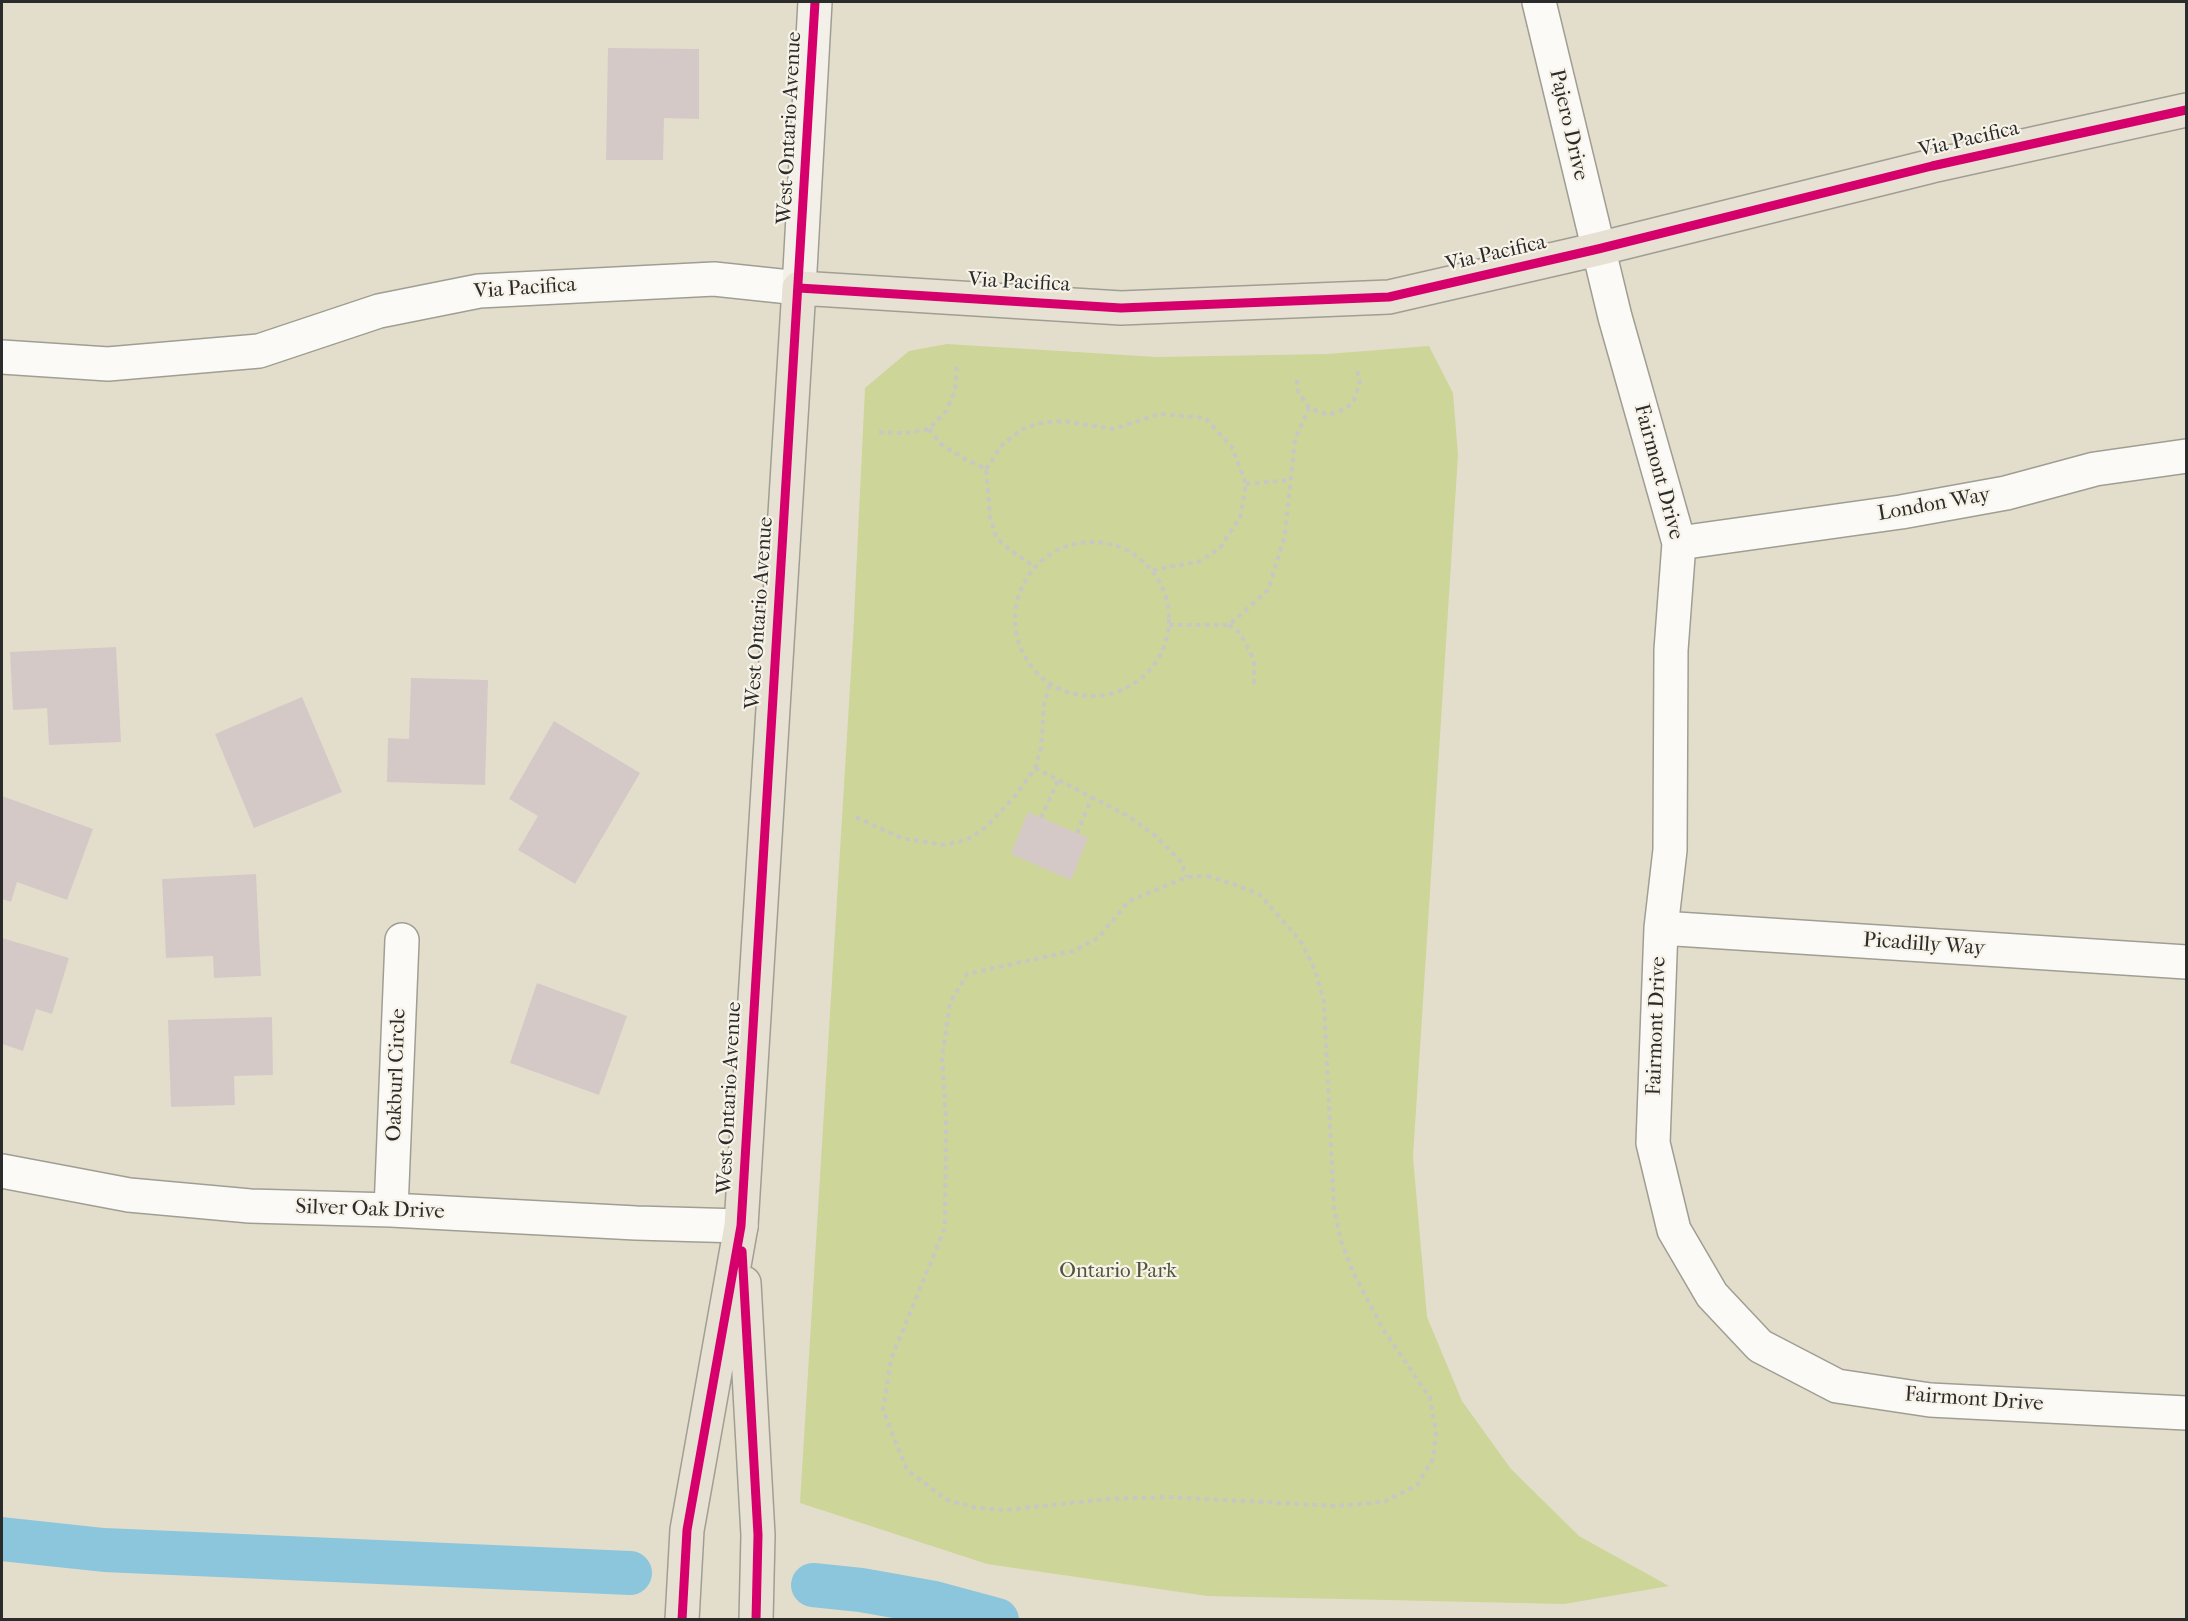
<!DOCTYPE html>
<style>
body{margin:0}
#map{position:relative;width:2188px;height:1621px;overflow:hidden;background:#e3decc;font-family:"IM FELL French Canon",serif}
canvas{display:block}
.frame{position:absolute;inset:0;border:3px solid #2b2b2b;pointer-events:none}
</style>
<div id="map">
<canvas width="2188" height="1621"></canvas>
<div class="frame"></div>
</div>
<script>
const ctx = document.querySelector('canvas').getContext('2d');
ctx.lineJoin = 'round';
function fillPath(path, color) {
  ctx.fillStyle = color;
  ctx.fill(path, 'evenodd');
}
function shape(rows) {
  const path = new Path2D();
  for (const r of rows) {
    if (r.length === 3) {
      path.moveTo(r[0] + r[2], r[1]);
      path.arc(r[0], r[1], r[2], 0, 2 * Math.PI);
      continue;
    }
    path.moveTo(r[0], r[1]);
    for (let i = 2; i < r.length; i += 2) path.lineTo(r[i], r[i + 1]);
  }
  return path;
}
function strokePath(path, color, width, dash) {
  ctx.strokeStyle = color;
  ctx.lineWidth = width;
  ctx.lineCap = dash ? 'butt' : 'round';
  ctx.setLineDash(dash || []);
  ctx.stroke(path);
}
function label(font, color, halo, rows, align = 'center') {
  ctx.font = font + ' "IM FELL French Canon",serif';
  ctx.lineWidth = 4.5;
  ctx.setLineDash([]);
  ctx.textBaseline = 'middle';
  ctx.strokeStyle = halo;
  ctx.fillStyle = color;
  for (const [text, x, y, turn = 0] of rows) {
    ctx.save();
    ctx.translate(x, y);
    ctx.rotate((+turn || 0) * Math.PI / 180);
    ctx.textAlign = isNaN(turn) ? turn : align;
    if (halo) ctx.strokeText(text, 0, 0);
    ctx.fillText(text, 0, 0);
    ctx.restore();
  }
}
const green = shape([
 [947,344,1157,357,1327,354,1429,346,1453,393,1458,455,1413,1157,1427,1317,1462,1401,1511,1469,1579,1536,1669,1586,1564,1604,1207,1596,987,1564,800,1503,853,638,865,388,909,351]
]);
const canal = shape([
 [2,1539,104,1550,630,1573],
 [813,1585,861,1590,934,1603,997,1620]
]);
const building = shape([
 [608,48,699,49,699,119,664,118,663,160,606,160],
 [116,647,121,742,49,745,47,708,13,710,10,652],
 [411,678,488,680,485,785,387,782,388,738,409,739],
 [302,697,342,792,254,828,215,734],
 [554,721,640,773,575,884,518,850,538,816,509,799],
 [2,796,93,829,67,900,17,882,11,902,2,899],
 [1028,812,1088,838,1071,880,1011,854],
 [256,874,261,976,214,978,213,956,166,958,162,879],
 [2,938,69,958,52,1014,36,1009,23,1051,2,1044],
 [537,983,627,1016,599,1095,510,1063],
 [272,1017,273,1075,234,1076,235,1105,171,1107,168,1020]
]);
const path = shape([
 [1297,380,1298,391,1309,408,1328,415,1347,408,1354,400,1360,381,1357,371],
 [929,429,941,444,961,457,986,469,990,516,996,537,1010,550,1035,567],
 [879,432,904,433,929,429,946,411,955,391,957,363],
 [986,469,1001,446,1022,429,1040,423,1063,421,1114,429,1159,414,1205,418,1232,447,1246,484,1240,518,1219,549,1198,562,1153,570],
 [1246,484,1290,480],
 [1092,619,77],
 [1169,625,1229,625,1268,590,1285,535,1295,439,1309,408],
 [1229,625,1240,633,1254,660,1254,688],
 [1035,768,1126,815,1156,836,1181,862,1187,877],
 [856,817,901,838,945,845,968,839,986,827,1015,796,1035,768,1041,748,1044,704,1050,684],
 [1041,818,1058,780],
 [1077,833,1092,797],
 [1207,876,1233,884,1259,894,1300,940,1315,970,1324,1002,1334,1208,1341,1241,1353,1272,1383,1329,1430,1398,1436,1432,1433,1459,1417,1485,1384,1502,1335,1506,1169,1497,1109,1499,1004,1510,977,1508,947,1500,907,1470,883,1410,891,1359,945,1228,946,1120,942,1057,950,1003,967,974,1073,951,1098,938,1129,901,1187,877,1207,876]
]);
const minor = shape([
 [1539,2,1615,317,1679,543,1671,650,1670,850,1661,928,1653,1143,1674,1230,1712,1295,1760,1346,1837,1386,1930,1400,2186,1413],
 [2,357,108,364,259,351,379,311,479,291,714,279,799,288],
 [1679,543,1901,512,2006,493,2095,469,2186,456],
 [1661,928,2186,962],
 [2,1171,129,1195,250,1206,391,1210,636,1223,741,1226],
 [391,1210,402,940]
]);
const secondary = shape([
 [799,288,815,2]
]);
const primary = shape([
 [744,1283,758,1535,756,1620],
 [682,1620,687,1530,741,1226,799,288,1121,308,1389,297,1598,249,1932,166,2186,110]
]);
const cycleway = shape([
 [799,288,1121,308,1389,297,1598,249,1932,166,2186,110],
 [742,1251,758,1535,756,1620],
 [682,1620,687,1530,741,1226,815,2]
]);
const streetNames = [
 ["Pajero Drive",1568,125,77],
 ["West Ontario Avenue",790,128,-87],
 ["Via Pacifica",1969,140,-13],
 ["Via Pacifica",1496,254,-13],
 ["Via Pacifica",1019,283,3],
 ["Via Pacifica",525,289,-4],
 ["Fairmont Drive",1658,472,75],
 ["London Way",1934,505,-10],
 ["West Ontario Avenue",760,613,-86],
 ["Picadilly Way",1924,945,4],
 ["Fairmont Drive",1657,1026,-88],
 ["Oakburl Circle",397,1075,-88],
 ["West Ontario Avenue",730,1098,-87],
 ["Silver Oak Drive",370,1210,2],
 ["Fairmont Drive",1974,1400,4]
];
const parkNames = [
 ["Ontario Park",1118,1272]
];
fillPath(green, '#ced599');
strokePath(canal, '#8cc6dd', 44);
fillPath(building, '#d5c9c7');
strokePath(minor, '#a09e93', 36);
strokePath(secondary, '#a09e93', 36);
strokePath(primary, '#a09e93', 36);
strokePath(path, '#c8c7c3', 4, [4.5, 4.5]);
strokePath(minor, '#fbfaf7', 33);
strokePath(secondary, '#f2f0e9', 33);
strokePath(primary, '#e6e1d3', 33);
strokePath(cycleway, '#d6006c', 9);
label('21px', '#2b2b2b', '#f7f3e8', streetNames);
label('21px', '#4f543c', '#f7f3e8', parkNames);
</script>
